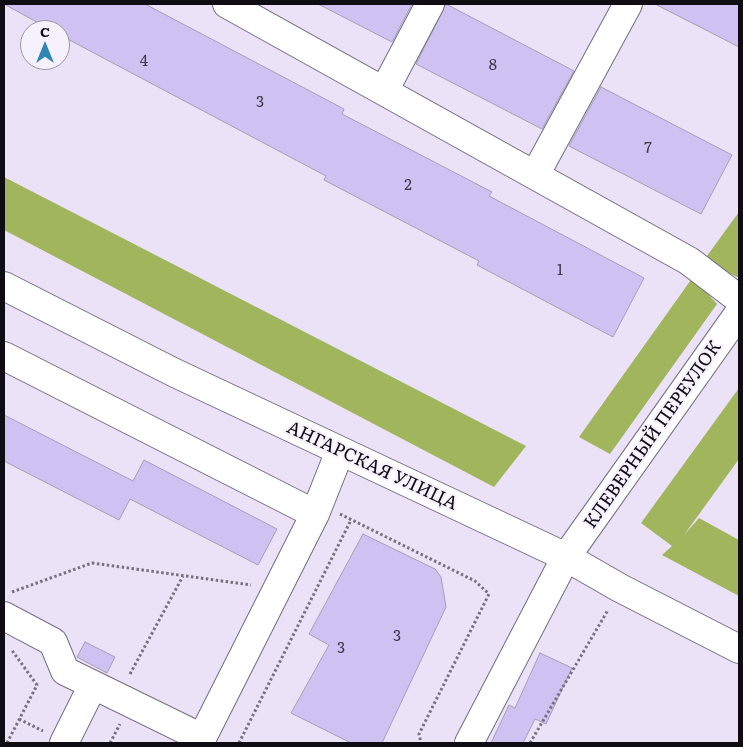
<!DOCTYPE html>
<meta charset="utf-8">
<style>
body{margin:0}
#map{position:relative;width:743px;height:747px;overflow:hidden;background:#ebe2f8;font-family:Literata,serif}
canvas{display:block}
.frame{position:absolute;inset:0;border:5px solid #0f0c13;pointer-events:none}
.north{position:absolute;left:20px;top:20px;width:50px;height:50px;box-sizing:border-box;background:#f7f1fe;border:1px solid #9a95a0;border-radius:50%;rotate:0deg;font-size:14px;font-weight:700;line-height:20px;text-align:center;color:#0f0c13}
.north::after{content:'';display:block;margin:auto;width:18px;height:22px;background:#2f86b5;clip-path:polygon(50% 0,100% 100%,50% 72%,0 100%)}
</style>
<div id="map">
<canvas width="743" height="747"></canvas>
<div class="frame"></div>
<div class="north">С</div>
</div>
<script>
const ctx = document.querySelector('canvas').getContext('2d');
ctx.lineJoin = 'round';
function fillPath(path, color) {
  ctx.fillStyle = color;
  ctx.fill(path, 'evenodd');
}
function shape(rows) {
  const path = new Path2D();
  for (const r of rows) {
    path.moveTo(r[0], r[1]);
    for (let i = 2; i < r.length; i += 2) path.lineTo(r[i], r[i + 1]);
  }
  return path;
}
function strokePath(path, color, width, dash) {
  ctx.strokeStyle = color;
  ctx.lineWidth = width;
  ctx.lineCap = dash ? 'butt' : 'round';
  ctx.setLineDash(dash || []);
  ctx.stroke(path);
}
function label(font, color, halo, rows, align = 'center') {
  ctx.font = font + ' Literata,serif';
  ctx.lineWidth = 4.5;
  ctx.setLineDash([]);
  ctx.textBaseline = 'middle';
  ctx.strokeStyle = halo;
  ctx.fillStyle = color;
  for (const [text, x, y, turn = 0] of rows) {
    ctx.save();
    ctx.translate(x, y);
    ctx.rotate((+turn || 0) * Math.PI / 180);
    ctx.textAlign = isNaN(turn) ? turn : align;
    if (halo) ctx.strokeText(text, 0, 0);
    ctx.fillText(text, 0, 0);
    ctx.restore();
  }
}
const forest = shape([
 [4,177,526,446,494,487,4,230],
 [739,212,739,278,704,260],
 [693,277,717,304,610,454,579,437],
 [739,388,739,459,684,535,699,518,739,540,739,596,662,555,672,546,641,523]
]);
const building = shape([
 [4,4,145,4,344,109,342,114,492,192,489,196,644,278,613,337,477,265,479,261,324,180,326,176,60,35,60,30,51,30,4,4],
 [318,4,412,4,392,42,318,4],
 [446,4,574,71,542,129,416,64,446,4],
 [655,4,739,4,739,47,655,4],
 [601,87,732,155,701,214,569,146,601,87],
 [4,415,133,481,144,460,277,529,258,565,130,499,119,520,4,461,4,415],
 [363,534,435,569,441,577,446,607,382,743,351,743,291,713,329,645,309,634,363,534],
 [85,642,115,657,107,673,77,657,85,642],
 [540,653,572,668,546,724,535,719,523,743,491,743,509,705,515,708,540,653]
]);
const path = shape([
 [340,514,475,581,489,594,419,734,421,743],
 [12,592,92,563,251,585],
 [130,674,183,576],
 [19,719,43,731],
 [7,743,37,685,11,649],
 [110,743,120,724],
 [239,743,351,520],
 [530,743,608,610]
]);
const minor = shape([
 [227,4,689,261,739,299],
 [384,91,430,4],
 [535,175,628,4],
 [4,286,175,373,566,557,620,588,739,649],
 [4,356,315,514],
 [4,616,53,642,65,671,202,738,315,514,340,451],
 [64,743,93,685],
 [469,743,566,557,739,313]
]);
const numberNames = [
 ["4",144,62],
 ["8",493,66],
 ["3",260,103],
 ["7",648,149],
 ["2",408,186],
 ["1",560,271],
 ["3",397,637],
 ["3",341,649]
];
const streetNames = [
 ["КЛЕВЕРНЫЙ ПЕРЕУЛОК",653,435,-55],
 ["АНГАРСКАЯ УЛИЦА",372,466,25]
];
fillPath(forest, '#a1b55d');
fillPath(building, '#cfc2f3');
strokePath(building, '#a49eb4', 1);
strokePath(minor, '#756d80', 30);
strokePath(path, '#77717f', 3, [2.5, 2.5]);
strokePath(minor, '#fff', 28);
label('15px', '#3f3a4b', null, numberNames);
label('18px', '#0f0c13', '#f7f1fe', streetNames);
</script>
